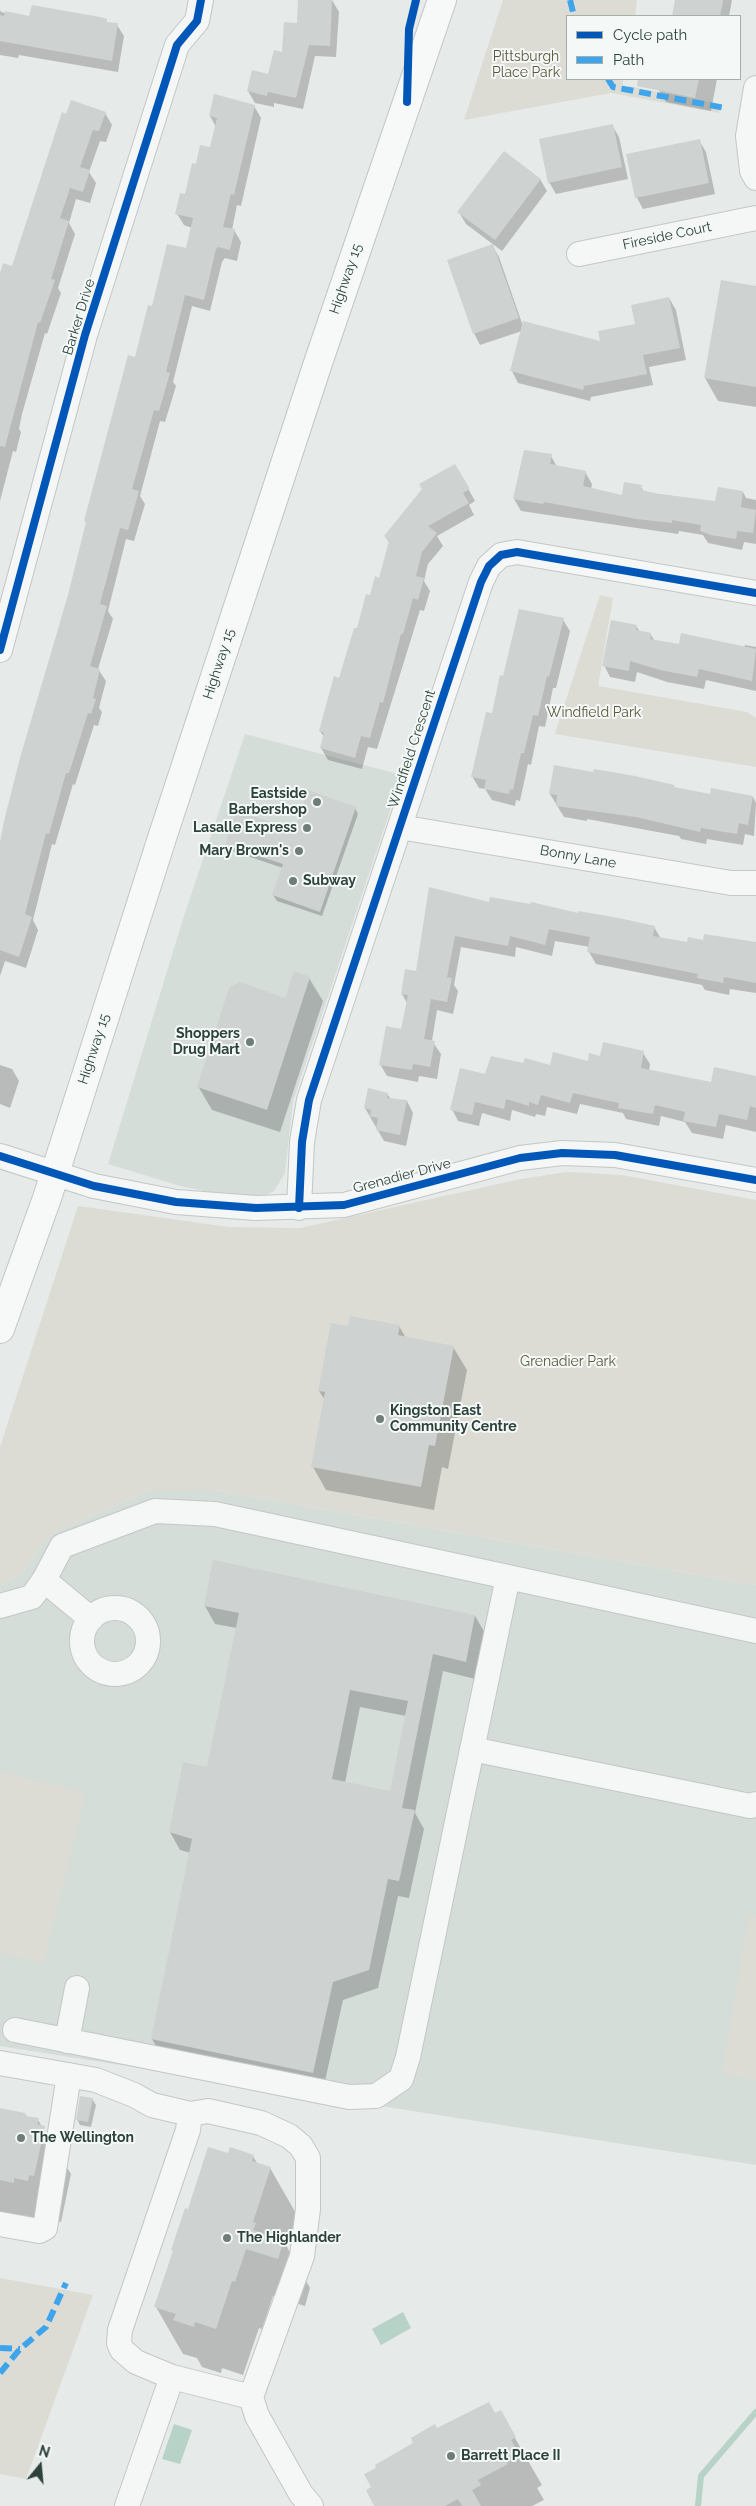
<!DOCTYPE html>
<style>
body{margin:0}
#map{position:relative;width:756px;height:2506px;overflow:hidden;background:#e6eae8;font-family:Raleway,sans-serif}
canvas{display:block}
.legend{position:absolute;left:566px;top:15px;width:175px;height:65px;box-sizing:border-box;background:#f4f8f7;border:1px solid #a4afac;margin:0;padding:6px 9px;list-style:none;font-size:15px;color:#2d423c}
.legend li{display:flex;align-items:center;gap:10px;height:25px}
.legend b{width:25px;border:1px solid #a4afac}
.north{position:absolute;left:15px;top:2441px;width:50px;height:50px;-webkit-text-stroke:4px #f4f8f7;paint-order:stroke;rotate:17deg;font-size:14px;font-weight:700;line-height:20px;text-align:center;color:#2d423c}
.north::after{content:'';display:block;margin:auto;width:18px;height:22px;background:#2d423c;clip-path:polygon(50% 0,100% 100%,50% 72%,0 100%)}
</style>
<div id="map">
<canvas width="756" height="2506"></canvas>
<ul class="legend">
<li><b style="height:6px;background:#0057b8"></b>Cycle path</li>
<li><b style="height:6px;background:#3ea4ec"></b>Path</li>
</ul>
<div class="north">N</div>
</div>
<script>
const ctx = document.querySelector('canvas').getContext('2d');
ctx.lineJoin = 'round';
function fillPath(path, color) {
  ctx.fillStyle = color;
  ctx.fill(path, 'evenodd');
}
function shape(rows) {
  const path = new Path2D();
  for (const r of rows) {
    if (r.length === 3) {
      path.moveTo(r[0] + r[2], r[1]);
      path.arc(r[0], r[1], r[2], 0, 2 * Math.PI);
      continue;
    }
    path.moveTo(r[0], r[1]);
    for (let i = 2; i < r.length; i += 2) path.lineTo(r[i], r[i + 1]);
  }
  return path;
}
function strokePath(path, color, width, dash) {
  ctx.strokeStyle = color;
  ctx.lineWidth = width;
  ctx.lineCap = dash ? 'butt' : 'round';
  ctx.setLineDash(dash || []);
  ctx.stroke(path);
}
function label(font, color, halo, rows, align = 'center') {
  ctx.font = font + ' Raleway,sans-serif';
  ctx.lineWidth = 4;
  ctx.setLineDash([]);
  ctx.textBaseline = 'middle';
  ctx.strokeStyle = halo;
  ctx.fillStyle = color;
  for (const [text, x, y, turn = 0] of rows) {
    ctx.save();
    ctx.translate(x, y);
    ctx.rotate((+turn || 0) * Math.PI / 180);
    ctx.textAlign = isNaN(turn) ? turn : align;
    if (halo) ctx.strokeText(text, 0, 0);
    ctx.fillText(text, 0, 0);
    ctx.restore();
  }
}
const built = shape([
 [245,734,402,775,293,1101,285,1173,274,1191,260,1198,230,1196,180,1186,108,1164,183,919],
 [151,1490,213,1490,756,1585,756,2165,0,2046,0,1586,23,1572,46,1539,60,1530]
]);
const green = shape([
 [503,0,637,0,635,16,567,16,567,79,623,79,623,85,720,104,719,113,611,93,464,120],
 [600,595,613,598,598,686,747,712,756,718,756,767,555,734],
 [567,1172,622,1175,756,1200,756,1585,213,1490,151,1490,60,1530,46,1539,23,1572,0,1586,0,1447,78,1206,229,1227,300,1228,521,1179],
 [0,1772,85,1792,44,1963,0,1952],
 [749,1916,756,1917,756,2080,722,2074],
 [0,2278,93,2295,26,2479,0,2474]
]);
const water = shape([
 [403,2312,411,2328,381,2345,372,2329],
 [174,2424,192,2430,180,2464,162,2459]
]);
const shadow = shape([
 [299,0,332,0,339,12,336,57,315,56,303,109,274,103,274,107,255,103,248,91,269,76,283,53,298,24],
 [676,0,732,0,729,16,673,16],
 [0,10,1,12,30,18,117,25,124,36,118,72,19,55,18,58,0,55],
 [662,79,717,79,711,111,666,102,659,90],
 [254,106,261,118,241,206,237,205,232,230,234,230,241,242,237,261,225,258,222,262,210,311,192,306,173,382,176,386,165,422,160,421,140,496,145,504,134,541,126,539,108,611,113,619,98,669,106,681,99,708,102,712,98,726,94,725,75,785,73,784,55,845,52,844,33,920,38,930,26,968,5,961,0,976,0,845,69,595,87,524,85,521,153,307,187,250,192,228,184,225,177,214,197,165,211,149,216,127,210,116],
 [105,113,112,125,106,142,100,141,89,172,96,183,90,203,76,199,69,223,75,234,58,288,61,293,47,334,45,333,22,414,19,429,21,432,16,452,13,451,0,501,0,277,12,267,67,116],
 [612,125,619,137,628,179,556,194,549,182],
 [699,140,706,152,715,194,643,209,637,198,628,155],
 [540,179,547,191,502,251,466,224,459,212],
 [492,245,499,257,523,326,602,343,636,325,669,298,676,310,686,360,649,367,653,385,591,397,590,401,518,383,512,371,522,331,480,345,474,333],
 [756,287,756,407,718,401,705,378],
 [551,456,557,467,585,472,592,484,591,489,623,497,641,487,644,492,716,502,743,492,746,498,756,500,756,544,744,542,742,550,708,543,703,535,679,531,678,534,521,511,514,499],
 [455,465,475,501,469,505,474,515,437,536,443,546,428,564,424,581,430,591,424,611,420,610,377,749,368,747,362,769,328,760,321,748,324,737,320,731,358,630,380,579,390,544,385,536],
 [563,620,570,631,556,688,553,688,545,727,539,726,531,765,528,764,520,801,516,800,515,806,492,800,485,789,479,788,472,776,504,677],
 [636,626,640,632,650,634,655,641,680,646,744,648,745,645,756,647,756,691,706,680,704,689,667,682,637,672,635,682,610,677,604,665],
 [674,786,675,788,711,795,753,797,756,803,754,836,745,834,743,845,707,839,706,844,681,839,679,836,587,819,587,821,564,817,550,794],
 [355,808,358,814,322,916,277,901,273,895,283,868,229,850,226,844,295,832],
 [430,889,490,903,654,927,661,939,688,944,704,941,756,944,756,993,730,989,729,995,705,990,702,985,596,964,589,952,590,947,555,941,552,956,516,947,515,957,461,947,454,985,458,991,453,1014,437,1010,432,1041,441,1054,437,1079,419,1076,418,1082,387,1076,380,1064,402,1031,407,1003,402,994,417,972],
 [309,978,323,1001,280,1132,212,1110,198,1086],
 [643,1053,650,1064,649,1071,712,1083,756,1077,756,1132,726,1125,723,1139,692,1133,685,1122,661,1116,659,1126,626,1119,623,1113,580,1104,577,1114,547,1107,545,1116,536,1114,535,1117,512,1110,510,1121,482,1113,479,1126,458,1121,452,1109,486,1075,524,1065,551,1066],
 [0,1065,12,1069,19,1081,10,1108,0,1104],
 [387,1094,391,1099,407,1101,413,1113,406,1146,384,1141,365,1108],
 [399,1326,406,1338,453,1347,467,1370,448,1469,442,1467,434,1510,326,1490,313,1467,325,1400,319,1391,349,1327],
 [205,1606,475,1616,485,1633,475,1679,443,1671,415,1813,424,1829,409,1898,398,1896,378,1988,343,2000,323,2090,162,2057,152,2039,191,1853,180,1850,170,1832,208,1768,237,1628,215,1624],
 [360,1707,406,1716,391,1792,345,1783],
 [92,2099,96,2105,91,2127,80,2125,77,2119],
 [0,2109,25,2114,27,2117,38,2120,71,2174,61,2222,56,2221,0,2228],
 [229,2155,253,2156,258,2165,270,2168,297,2215,287,2247,310,2288,305,2306,273,2296,262,2329,259,2328,243,2375,222,2368,221,2373,202,2367,197,2358,183,2354,156,2307,189,2211],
 [500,2412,542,2485,537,2488,544,2500,532,2506,376,2506,437,2430]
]);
const stream = shape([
 [698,2506,701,2476,756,2412]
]);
const building = shape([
 [298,0,332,0,330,46,309,45,296,98,268,92,267,96,247,91,252,70,268,74,274,50,282,52,284,22,297,23],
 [675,0,723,0,720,16,672,16],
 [32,5,100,17,107,19,107,22,118,23,112,61,0,41,0,15,4,16,5,11,29,16],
 [638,79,699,79,695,98,637,86],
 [214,94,255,105,234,195,231,194,223,227,235,229,230,250,218,247,216,249,204,300,185,295,166,372,170,373,159,411,154,410,132,489,139,491,128,530,120,528,100,604,107,606,90,666,100,669,93,698,96,699,91,714,88,713,69,773,66,773,49,834,46,833,25,914,32,917,19,957,0,950,0,842,4,821,20,758,68,595,86,522,84,521,128,355,135,357,148,305,152,306,167,244,186,248,193,218,175,214,180,193,185,194,192,163,196,164,200,145,210,147,217,118,209,116],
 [71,100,106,112,99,131,93,130,80,167,90,170,83,192,70,188,60,218,69,221,51,279,55,280,40,323,38,322,5,447,0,446,0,273,3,263,12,266,62,112,66,114],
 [613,124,622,167,548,183,539,139],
 [700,139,709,183,635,198,626,154],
 [504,151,541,179,495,240,457,212],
 [493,244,519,318,473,334,447,260],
 [721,280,756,286,756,387,704,378],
 [669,297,680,348,643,355,647,374,584,386,583,390,510,371,523,321,600,341,598,331,635,324,631,305],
 [524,450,552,454,550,464,586,471,583,486,622,495,624,482,642,485,641,490,659,494,715,501,718,487,743,491,741,507,756,510,753,533,737,531,736,539,711,535,700,531,701,525,672,520,672,523,637,519,544,502,543,504,513,499],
 [455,464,470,489,463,493,469,503,428,526,437,533,422,552,416,576,424,578,418,600,413,598,403,634,401,634,383,703,380,702,370,738,361,736,355,758,320,748,324,733,319,731,334,676,339,678,354,628,357,628,366,594,370,595,375,576,379,578,389,541,384,536,422,489,419,484],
 [519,609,564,618,549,677,547,676,538,716,533,715,524,753,521,753,513,790,510,789,509,794,484,789,486,780,471,777,486,712,492,713,500,675,503,676],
 [611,620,637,625,636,630,651,633,650,639,679,644,681,633,756,649,752,681,699,669,697,677,660,670,630,661,629,671,602,666],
 [554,765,593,772,594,769,635,776,674,785,674,787,710,794,711,788,753,796,748,825,739,823,737,834,701,828,700,832,636,817,556,806,557,795,549,794],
 [308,790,356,807,320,912,272,895,283,864,225,845,236,811,295,830],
 [429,887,489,902,490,897,530,904,531,902,578,913,578,911,619,918,655,926,653,936,687,942,688,937,703,940,704,934,756,942,756,983,724,977,723,983,697,978,698,974,587,952,590,937,549,929,545,945,510,936,508,946,455,936,447,977,452,978,447,1002,431,999,424,1039,435,1041,430,1067,413,1064,412,1070,379,1065,386,1026,401,1029,408,995,401,994,405,969,416,971],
 [294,971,310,977,267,1110,197,1087,229,988,240,982,285,998],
 [603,1042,644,1051,641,1068,711,1082,714,1067,756,1076,756,1108,750,1106,747,1120,719,1114,716,1127,683,1121,685,1112,655,1105,653,1114,618,1108,619,1103,573,1093,570,1103,541,1095,538,1105,529,1102,529,1106,506,1099,504,1109,475,1102,472,1115,450,1110,460,1068,485,1074,491,1056,523,1063,525,1058,550,1065,553,1052,588,1061,589,1053,600,1056],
 [368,1088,388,1093,387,1098,407,1100,400,1135,376,1130,378,1118,370,1116,371,1110,364,1108],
 [350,1316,400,1325,398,1335,454,1346,435,1446,429,1445,421,1487,311,1467,325,1392,318,1391,331,1323,348,1326],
 [213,1560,475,1615,466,1662,433,1654,402,1808,415,1810,399,1881,388,1879,369,1970,333,1982,313,2073,151,2039,192,1839,169,1832,183,1762,207,1767,239,1613,204,1606],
 [350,1690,408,1701,390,1791,332,1779],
 [80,2096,93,2098,88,2122,76,2120],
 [0,2108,25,2113,25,2116,39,2118,37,2124,45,2126,34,2176,29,2175,28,2181,14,2178,14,2183,0,2180],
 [208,2147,228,2153,230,2147,254,2155,252,2161,271,2167,253,2222,256,2223,253,2230,284,2240,278,2259,246,2249,235,2282,232,2281,216,2329,195,2322,194,2327,173,2320,176,2314,154,2307,173,2251,171,2250,185,2208,188,2209],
 [489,2402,495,2413,501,2410,516,2437,511,2440,518,2452,505,2459,508,2464,478,2480,481,2485,472,2490,481,2506,462,2506,458,2499,445,2506,374,2506,366,2490,371,2487,364,2474,376,2468,375,2465,413,2443,411,2438,435,2424,437,2428]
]);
const minor = shape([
 [756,88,748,136,752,171,756,178],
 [579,254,756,218],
 [0,650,85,335,177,45,197,21,201,0],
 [400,827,731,883,756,883],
 [0,1156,94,1186,176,1202,256,1208,344,1205,520,1158,562,1153,615,1155,756,1180],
 [299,1208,302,1142,309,1100,481,582,489,566,501,555,517,552,756,593],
 [508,1577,756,1631],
 [44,1580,91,1619],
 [0,1606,32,1597,44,1580,62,1546,155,1511,215,1514,508,1577,408,2057,401,2079,376,2096,349,2097,15,2030],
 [115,1641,33],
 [472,1749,750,1806,756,1804],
 [67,2041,77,1988],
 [0,2063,96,2080,134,2095,152,2105,190,2114],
 [208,2111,261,2123,289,2136,301,2146,308,2158,308,2209,302,2256,251,2397,172,2377,136,2362,122,2350,119,2343,120,2330,188,2130,190,2114,208,2111],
 [0,2224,39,2231,45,2228,69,2075],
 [251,2397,257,2416,301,2494,311,2506],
 [127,2506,172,2377]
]);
const major = shape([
 [0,1329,47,1198,162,838,318,363,442,0]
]);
const quiet = shape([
 [570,0,574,16],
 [608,79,613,87,725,108],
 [0,2348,20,2349],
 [0,2373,20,2349,46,2327,66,2283]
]);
const cycleway = shape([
 [407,102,409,29,416,0],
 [0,650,85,335,177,45,197,21,201,0],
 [0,1156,94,1186,176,1202,256,1208,344,1205,520,1158,562,1153,615,1155,756,1180],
 [299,1208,302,1142,309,1100,481,582,489,566,501,555,517,552,756,593]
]);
const markers = [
 [317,802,5,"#6e7d78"],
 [307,828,5,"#6e7d78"],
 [299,851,5,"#6e7d78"],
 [293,881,5,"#6e7d78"],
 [250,1042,5,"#6e7d78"],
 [380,1419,5,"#6e7d78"],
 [21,2138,5,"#6e7d78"],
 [227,2238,5,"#6e7d78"],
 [451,2456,5,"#6e7d78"]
];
const parkNames = [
 ["Pittsburgh",526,57],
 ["Place Park",526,73],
 ["Windfield Park",594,713],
 ["Grenadier Park",568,1362]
];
const streetNames = [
 ["Fireside Court",667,236,-12],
 ["Highway 15",346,279,-71],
 ["Barker Drive",79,317,-73],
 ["Highway 15",219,664,-72],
 ["Windfield Crescent",412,749,-72],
 ["Bonny Lane",578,857,10],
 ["Highway 15",94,1049,-72],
 ["Grenadier Drive",402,1176,-15]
];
const poiNames = [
 ["Eastside",307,794,"right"],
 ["Barbershop",307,810,"right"],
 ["Lasalle Express",297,828,"right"],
 ["Mary Brown's",289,851,"right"],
 ["Subway",303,881],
 ["Shoppers",240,1034,"right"],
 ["Drug Mart",240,1050,"right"],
 ["Kingston East",390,1411],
 ["Community Centre",390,1427],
 ["The Wellington",31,2138],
 ["The Highlander",237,2238],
 ["Barrett Place II",461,2456]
];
fillPath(built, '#d5ddd9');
fillPath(green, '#dcdcd5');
fillPath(water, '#b7d2c6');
fillPath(shadow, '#0003');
strokePath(stream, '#b7d2c6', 6);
fillPath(building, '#ced2d0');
strokePath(minor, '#c3c7c5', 26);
strokePath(major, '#c1c6c4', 30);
strokePath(minor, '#f5f6f6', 24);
strokePath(major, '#f7f8f8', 28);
strokePath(quiet, '#3ea4ec', 6, [12, 6]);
strokePath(cycleway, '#0057b8', 8);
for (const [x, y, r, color] of markers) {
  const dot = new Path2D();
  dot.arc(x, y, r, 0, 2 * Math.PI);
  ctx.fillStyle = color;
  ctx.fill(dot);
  strokePath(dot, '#f4f8f7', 2);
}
label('14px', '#5c583c', '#f4f8f7', parkNames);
label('14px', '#2d423c', '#f4f8f7', streetNames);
label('bold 14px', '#2d423c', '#f4f8f7', poiNames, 'left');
</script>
